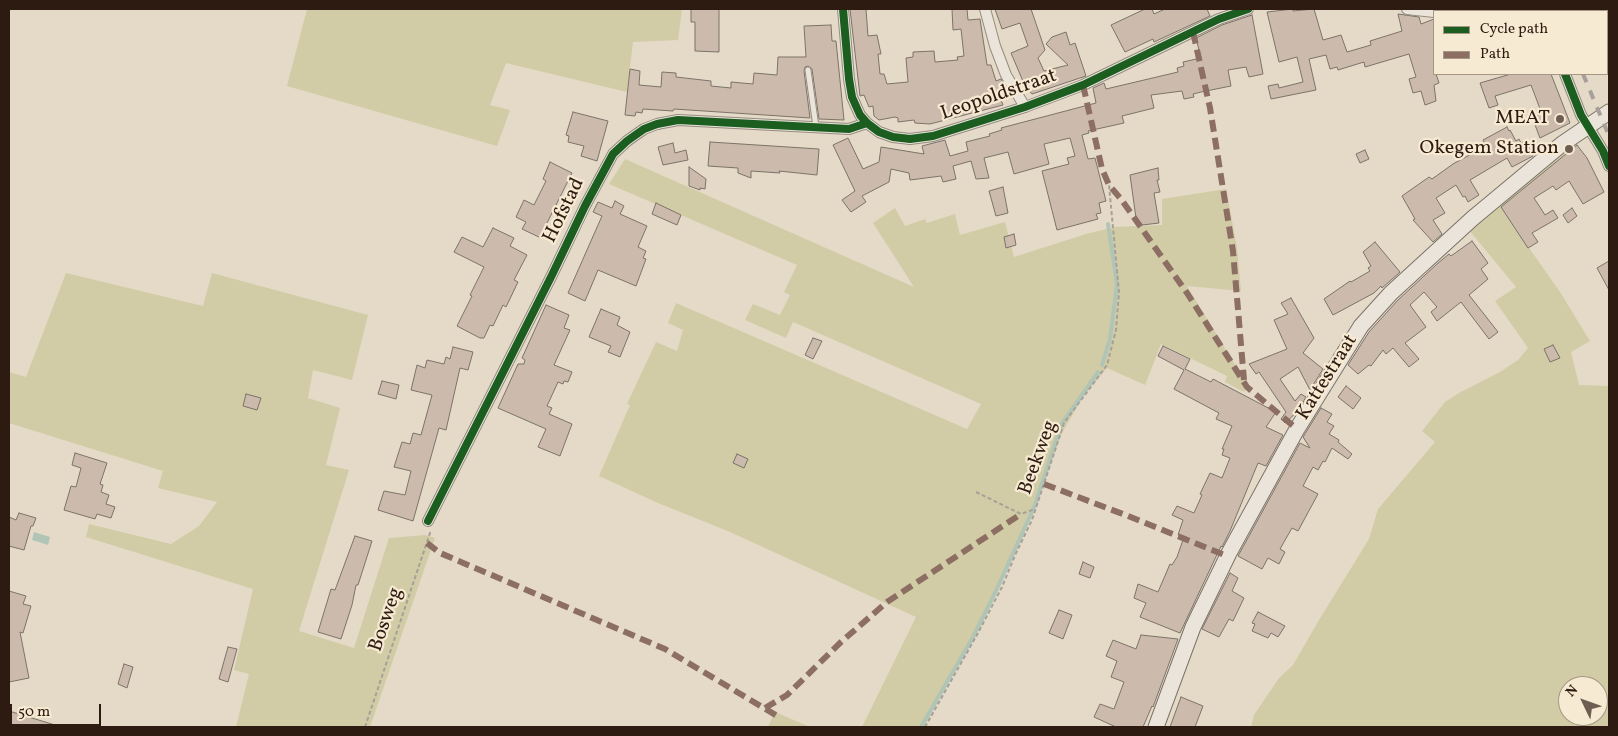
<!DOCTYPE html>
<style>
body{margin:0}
#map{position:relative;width:1618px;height:736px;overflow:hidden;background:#e5dac7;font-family:Vollkorn,serif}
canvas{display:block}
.frame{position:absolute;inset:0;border:10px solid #2d1b12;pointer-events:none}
.legend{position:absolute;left:1433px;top:10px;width:175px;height:65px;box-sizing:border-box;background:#f7ead2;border:1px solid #a69785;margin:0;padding:6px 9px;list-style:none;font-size:15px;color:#2d1b12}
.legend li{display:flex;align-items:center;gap:10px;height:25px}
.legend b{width:25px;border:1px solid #a69785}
.north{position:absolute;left:1558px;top:676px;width:50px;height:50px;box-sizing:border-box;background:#f7ead2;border:1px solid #a69785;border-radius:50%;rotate:312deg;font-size:14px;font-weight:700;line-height:20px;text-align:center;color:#2d1b12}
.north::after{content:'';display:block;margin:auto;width:18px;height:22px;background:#6d5e51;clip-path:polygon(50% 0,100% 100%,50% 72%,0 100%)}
.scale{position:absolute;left:10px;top:704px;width:91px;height:22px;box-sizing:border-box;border:2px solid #2d1b12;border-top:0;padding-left:6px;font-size:15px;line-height:18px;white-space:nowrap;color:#2d1b12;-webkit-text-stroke:4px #f7ead2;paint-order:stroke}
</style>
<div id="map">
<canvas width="1618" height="736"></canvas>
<div class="frame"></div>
<ul class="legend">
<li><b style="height:6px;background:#1b5e20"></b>Cycle path</li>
<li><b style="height:6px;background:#8d6e63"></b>Path</li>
</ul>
<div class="north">N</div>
<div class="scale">50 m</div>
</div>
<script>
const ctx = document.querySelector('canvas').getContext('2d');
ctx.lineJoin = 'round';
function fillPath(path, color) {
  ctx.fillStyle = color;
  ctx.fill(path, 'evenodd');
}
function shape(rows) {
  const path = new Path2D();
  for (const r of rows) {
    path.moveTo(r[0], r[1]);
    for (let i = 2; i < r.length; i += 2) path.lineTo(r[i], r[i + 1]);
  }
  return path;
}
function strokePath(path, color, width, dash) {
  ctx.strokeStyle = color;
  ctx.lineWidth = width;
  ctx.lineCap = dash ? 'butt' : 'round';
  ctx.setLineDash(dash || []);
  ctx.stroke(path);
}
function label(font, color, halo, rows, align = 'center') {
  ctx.font = font + ' Vollkorn,serif';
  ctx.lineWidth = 4.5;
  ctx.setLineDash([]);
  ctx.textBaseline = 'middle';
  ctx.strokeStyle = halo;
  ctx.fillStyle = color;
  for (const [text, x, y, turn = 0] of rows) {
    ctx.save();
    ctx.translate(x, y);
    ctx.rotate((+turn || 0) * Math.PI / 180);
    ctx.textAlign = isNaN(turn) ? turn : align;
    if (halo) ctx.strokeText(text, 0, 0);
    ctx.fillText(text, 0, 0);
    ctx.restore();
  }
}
const green = shape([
 [307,9,682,9,678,40,633,42,627,92,506,63,490,105,510,110,497,146,287,86],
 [1569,149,1513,225,1560,292,1590,341,1571,352,1579,385,1609,386,1609,727,1251,727,1254,715,1279,678,1293,665,1319,620,1369,539,1378,509,1435,442,1422,431,1445,402,1459,393,1500,372,1518,360,1528,348,1495,301,1516,287,1469,230],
 [1568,686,1598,686,1598,716,1568,716],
 [625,159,914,287,873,223,895,208,905,226,925,219,927,223,955,214,960,235,1005,222,1014,257,1086,234,1115,227,1162,225,1162,199,1226,189,1237,247,1241,291,1187,286,1248,386,1244,392,1225,382,1227,376,1161,344,1145,385,1107,368,1084,395,1062,433,1033,514,996,595,924,727,862,727,916,617,730,532,658,503,599,476,630,405,627,404,656,342,677,351,683,330,668,323,676,303,967,429,981,404,793,322,786,338,745,320,753,304,780,315,790,295,784,292,797,265,609,184],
 [66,273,203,306,212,273,368,315,352,380,313,370,308,398,340,408,326,465,349,470,299,631,354,648,389,538,425,535,435,538,370,727,236,727,249,674,234,670,253,589,86,537,89,524,171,544,199,526,217,502,158,488,163,471,9,423,9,372,26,377],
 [775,712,810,727,768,727]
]);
const water = shape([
 [34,532,50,537,48,545,32,540]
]);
const stream = shape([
 [1102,365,1110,339,1117,284,1108,224],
 [921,727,973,637,995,593,1035,505,1061,425,1098,372]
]);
const building = shape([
 [691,9,719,9,719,52,695,51,695,22,691,22,691,9],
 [850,9,866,9,868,36,877,35,881,54,878,54,880,74,884,74,887,84,908,82,906,58,913,57,913,52,934,51,935,62,958,60,957,57,964,56,961,29,953,30,952,9,967,9,968,20,980,19,987,65,991,65,996,81,1001,79,1005,86,1007,99,1001,100,1003,105,930,124,915,123,914,120,898,122,898,118,895,117,879,120,874,116,873,106,869,107,864,95,860,96,850,9],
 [995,9,1031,9,1045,50,1038,58,1044,71,1068,65,1046,44,1052,37,1066,32,1070,45,1075,43,1086,76,1032,94,1025,86,1011,53,1028,46,1020,23,1002,29,995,9],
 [1145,9,1152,9,1154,14,1165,9,1207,9,1210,16,1154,42,1153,39,1125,52,1111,25,1145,9],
 [1293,9,1293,11,1314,9,1323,40,1341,35,1347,52,1371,45,1370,41,1402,31,1398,14,1419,17,1421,24,1434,19,1434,74,1436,74,1439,83,1434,85,1436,101,1425,105,1421,91,1413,93,1409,79,1416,77,1409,54,1365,67,1364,62,1338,70,1337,67,1330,69,1326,55,1309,59,1316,90,1271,99,1268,86,1278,84,1279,88,1303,82,1297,57,1279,62,1267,12,1293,9],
 [1252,15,1263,74,1249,77,1246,67,1228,70,1231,86,1201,92,1193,94,1194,97,1184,99,1182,91,1151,95,1154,108,1122,116,1124,123,1088,131,1089,133,1082,135,1088,159,1095,158,1106,201,1099,203,1101,213,1096,214,1098,219,1057,230,1042,171,1069,164,1067,158,1075,156,1070,138,1044,144,1049,164,1014,174,1008,152,984,158,989,178,976,179,971,161,953,166,956,179,943,182,941,176,910,180,909,173,891,169,889,182,862,196,866,202,851,212,842,200,855,191,833,145,848,138,863,169,879,162,881,147,924,154,922,146,945,140,950,156,968,151,966,142,990,136,989,134,1002,130,1001,128,1096,103,1093,88,1102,84,1104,83,1106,89,1178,72,1177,68,1184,66,1183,62,1201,58,1196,38,1222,25,1252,15],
 [831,25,832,41,836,41,844,120,819,119,812,69,808,66,805,67,804,71,810,118,674,109,673,111,643,109,642,113,636,112,635,116,625,115,630,69,640,71,639,85,661,87,662,72,676,73,676,77,711,81,711,86,731,88,731,82,753,84,754,73,777,75,778,57,806,57,804,26,831,25],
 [1511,74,1551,74,1570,123,1540,138,1532,117,1542,114,1531,85,1495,96,1498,105,1489,108,1480,83,1511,74],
 [573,112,608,121,597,161,581,156,584,146,568,142,569,136,566,135,573,112],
 [1507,127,1509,131,1510,130,1516,141,1519,139,1521,143,1526,141,1533,156,1512,167,1507,158,1470,180,1479,195,1468,202,1465,196,1463,197,1456,185,1436,198,1445,213,1433,220,1442,234,1433,242,1413,220,1415,219,1402,196,1429,177,1432,179,1453,164,1486,146,1483,140,1507,127],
 [710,142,819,149,817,175,779,171,780,173,751,171,751,178,738,173,738,168,708,166,710,142],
 [673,143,675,153,686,150,688,160,663,165,658,147,673,143],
 [1577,145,1587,158,1604,192,1583,204,1569,181,1556,190,1553,186,1534,198,1545,215,1553,210,1558,218,1532,233,1538,242,1528,248,1501,207,1577,145],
 [1365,150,1369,159,1360,163,1356,154,1365,150],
 [550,162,572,173,546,225,541,238,522,229,526,222,516,217,524,200,534,205,546,181,543,179,550,162],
 [689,167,706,179,705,189,700,188,700,190,689,186,689,167],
 [1158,168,1159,180,1157,180,1160,192,1154,193,1159,223,1142,225,1136,218,1130,175,1158,168],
 [1003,187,1008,213,996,216,989,191,1003,187],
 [615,201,624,206,620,214,647,226,638,247,646,251,643,258,646,259,636,286,598,270,585,301,568,293,602,216,593,212,598,202,612,208,615,201],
 [656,203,681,215,677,225,652,214,656,203],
 [1572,208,1577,216,1568,223,1563,215,1572,208],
 [493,228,514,238,510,246,527,255,514,280,518,282,506,307,503,305,493,326,490,325,484,338,480,338,457,326,472,296,470,295,484,267,454,252,462,237,483,247,493,228],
 [1014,234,1016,245,1006,248,1004,237,1014,234],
 [1472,241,1488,263,1481,269,1488,279,1469,295,1498,332,1489,339,1461,302,1437,321,1431,312,1437,307,1424,292,1410,305,1426,327,1405,343,1419,359,1409,367,1393,348,1386,354,1383,350,1371,366,1369,365,1358,374,1348,365,1369,332,1398,300,1437,264,1449,254,1451,256,1472,241],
 [1375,242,1400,272,1382,288,1381,286,1374,293,1333,315,1324,299,1350,281,1351,282,1370,271,1368,268,1371,266,1363,252,1375,242],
 [1609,261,1609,290,1597,268,1609,261],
 [1291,298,1314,338,1303,353,1323,369,1310,390,1298,367,1280,379,1295,401,1301,394,1306,397,1297,412,1285,423,1281,419,1286,412,1259,372,1256,374,1249,364,1287,349,1274,320,1288,314,1281,303,1291,298],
 [546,305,569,315,564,328,570,330,554,365,572,372,568,382,564,381,563,384,558,382,547,406,552,408,549,414,572,424,560,456,538,447,546,429,498,408,518,364,524,364,525,360,522,358,546,305],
 [601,309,620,317,617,325,630,332,620,357,608,352,611,346,589,337,601,309],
 [813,338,822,341,813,359,805,355,813,338],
 [1553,345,1560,358,1550,362,1544,349,1553,345],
 [1163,346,1190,359,1185,369,1211,382,1213,379,1276,412,1266,427,1283,435,1266,466,1258,463,1230,531,1222,547,1221,546,1180,633,1140,617,1146,603,1134,598,1138,584,1158,592,1170,564,1172,565,1177,557,1184,537,1178,535,1183,520,1172,515,1177,506,1194,513,1202,495,1200,494,1210,473,1222,478,1230,458,1222,455,1224,449,1222,449,1232,426,1216,419,1219,413,1174,389,1184,370,1158,356,1163,346],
 [453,347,473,352,468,370,460,368,446,430,439,428,413,521,378,510,384,491,405,495,411,471,394,467,402,442,410,444,413,433,421,435,432,395,411,390,417,365,425,368,427,360,444,364,446,357,450,359,453,347],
 [382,381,399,385,396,399,378,394,382,381],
 [1346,386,1361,398,1353,409,1338,397,1346,386],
 [246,394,261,398,257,410,243,406,246,394],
 [1321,408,1332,414,1327,422,1334,426,1329,434,1339,440,1338,442,1352,454,1348,459,1332,448,1325,462,1323,461,1318,470,1313,467,1303,486,1318,494,1298,531,1292,528,1280,549,1285,552,1279,564,1268,558,1262,569,1238,556,1300,443,1310,448,1303,437,1321,408],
 [75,453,107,463,100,484,103,485,101,492,109,495,106,504,115,507,111,518,97,514,95,519,64,510,71,486,76,487,81,468,72,465,75,453],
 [737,454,748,459,744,468,733,463,737,454],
 [19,513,36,518,33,526,31,526,24,550,9,546,9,517,16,520,19,513],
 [355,536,372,541,358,585,356,585,352,605,341,639,318,632,331,589,335,590,355,536],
 [1083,562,1094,567,1090,578,1079,574,1083,562],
 [1230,573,1238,578,1232,591,1244,598,1233,621,1229,619,1219,637,1202,629,1230,573],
 [9,591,26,596,23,604,31,606,23,633,20,632,29,678,9,682,9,591],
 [1059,610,1072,615,1063,639,1049,633,1059,610],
 [1258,612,1285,626,1278,637,1271,633,1268,638,1252,631,1255,624,1252,623,1258,612],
 [1141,635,1178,639,1153,707,1152,706,1143,727,1116,727,1094,717,1100,704,1114,709,1124,682,1111,677,1117,661,1106,656,1113,640,1136,649,1141,635],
 [228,647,237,649,228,682,219,679,228,647],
 [124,664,133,667,127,688,118,684,124,664],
 [1181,697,1203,706,1195,727,1170,727,1181,697],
 [9,711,55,725,54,727,9,727,9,711]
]);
const path = shape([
 [976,492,1021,514,1035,509],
 [365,727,431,530],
 [925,727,978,633,1002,587,1016,553,1032,520,1064,423,1107,365,1116,330,1119,292,1109,185]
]);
const lane = shape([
 [808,70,816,127]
]);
const street = shape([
 [843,9,849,79,852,97,860,115,867,123,879,132,893,137,910,139,933,136,1025,107,1083,85,1219,19,1248,9],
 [985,9,995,46,1006,75,1025,107],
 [1407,9,1434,12],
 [1537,9,1538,11],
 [1607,14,1609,18],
 [1565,74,1581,115,1603,151,1609,166],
 [428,521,552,275,585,206,613,154,627,141,644,129,657,124,678,120,849,129,867,123]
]);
const secondary = shape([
 [1156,727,1193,627,1229,553,1297,429,1361,326,1391,293,1473,218,1562,144,1609,112]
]);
const rail = shape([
 [1562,9,1564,11],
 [1583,74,1609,136]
]);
const quiet = shape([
 [1193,32,1210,108,1233,251,1244,380],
 [1083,85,1102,169,1109,185,1121,199,1187,293,1247,387,1297,429],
 [1044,484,1128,516,1227,556],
 [427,543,440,553,665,649,779,717],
 [765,708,787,695,841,642,887,602,1021,514]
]);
const cycleway = shape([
 [843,9,849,79,852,97,860,115,867,123,879,132,893,137,910,139,933,136,1025,107,1083,85,1219,19,1248,9],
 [1565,74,1581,115,1603,151,1609,166],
 [428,521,552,275,585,206,613,154,627,141,644,129,657,124,678,120,849,129,867,123]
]);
const markers = [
 [1560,119,5,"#6d5e51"],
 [1569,149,5,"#6d5e51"]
];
const streetNames = [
 ["Leopoldstraat",999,96,-19],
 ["Hofstad",565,211,-64],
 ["Kattestraat",1328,378,-58],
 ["Beekweg",1039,458,-70],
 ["Bosweg",387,620,-71]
];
const poiNames = [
 ["MEAT",1550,119],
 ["Okegem Station",1559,149]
];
fillPath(green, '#d1cca6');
fillPath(water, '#b1c5b6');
strokePath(stream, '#b1c5b6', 4);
fillPath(building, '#ccbbad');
strokePath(building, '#7b7368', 1);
strokePath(lane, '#958c81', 7);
strokePath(street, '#958c81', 12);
strokePath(secondary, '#7b7368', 17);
strokePath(path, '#a6a098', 2, [4, 2.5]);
strokePath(lane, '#eae4db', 5);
strokePath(street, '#eae4db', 10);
strokePath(secondary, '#eae4db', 15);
strokePath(rail, '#a6a098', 4, [9, 9]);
strokePath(quiet, '#8d6e63', 6, [12, 6]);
strokePath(cycleway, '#1b5e20', 8);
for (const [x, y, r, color] of markers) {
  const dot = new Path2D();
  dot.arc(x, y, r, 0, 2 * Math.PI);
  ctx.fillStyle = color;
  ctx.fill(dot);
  strokePath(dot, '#f7ead2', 2);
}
label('20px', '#2d1b12', '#f7ead2', streetNames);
label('20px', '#2d1b12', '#f7ead2', poiNames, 'right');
</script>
